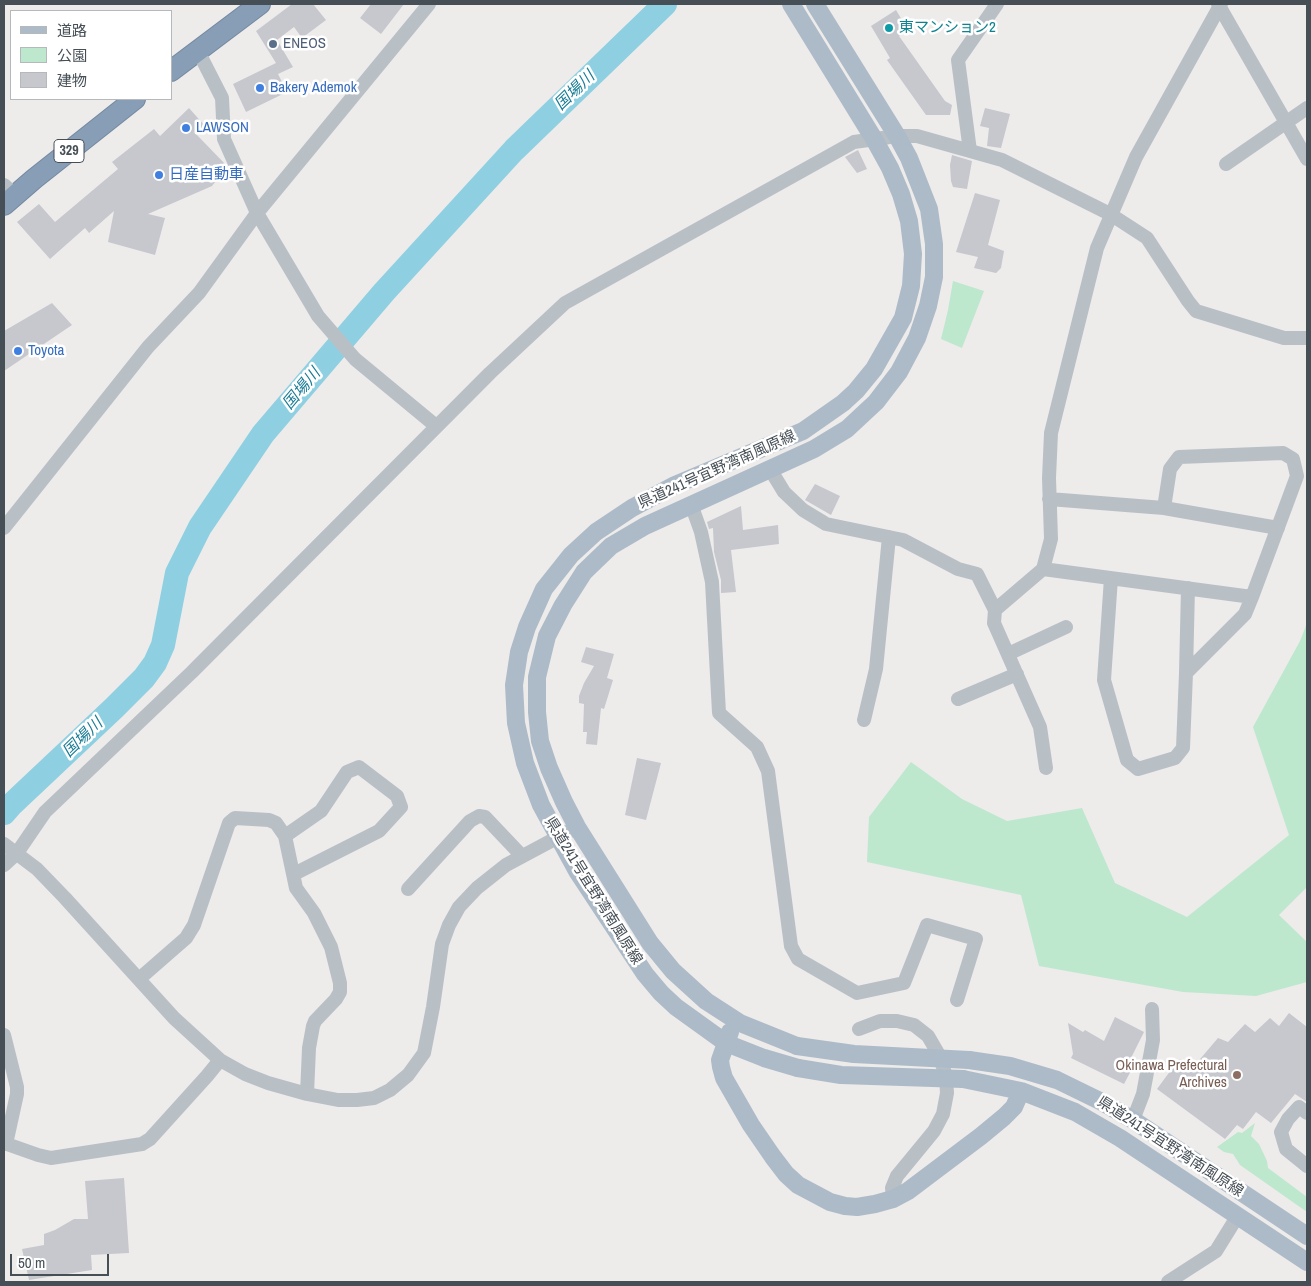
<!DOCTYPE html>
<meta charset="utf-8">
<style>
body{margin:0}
#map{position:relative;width:1311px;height:1286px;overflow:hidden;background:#eeebeb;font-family:"Archivo Narrow","Noto Sans JP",sans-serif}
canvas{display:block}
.frame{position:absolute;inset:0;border:5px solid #464f56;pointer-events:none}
.legend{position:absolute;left:10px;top:10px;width:162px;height:90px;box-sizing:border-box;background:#fff;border:1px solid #b5b9bb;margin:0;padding:6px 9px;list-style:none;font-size:15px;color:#464f56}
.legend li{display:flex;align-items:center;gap:10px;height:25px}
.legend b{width:25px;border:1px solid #b5b9bb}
.scale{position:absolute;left:10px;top:1254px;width:99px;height:22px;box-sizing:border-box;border:2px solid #464f56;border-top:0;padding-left:6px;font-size:15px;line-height:18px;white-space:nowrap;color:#464f56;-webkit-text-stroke:4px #fff;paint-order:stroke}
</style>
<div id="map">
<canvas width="1311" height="1286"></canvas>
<div class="frame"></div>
<ul class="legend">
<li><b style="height:6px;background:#adbbc8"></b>道路</li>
<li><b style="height:14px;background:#bde8cd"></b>公園</li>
<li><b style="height:14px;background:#c6c8ce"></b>建物</li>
</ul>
<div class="scale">50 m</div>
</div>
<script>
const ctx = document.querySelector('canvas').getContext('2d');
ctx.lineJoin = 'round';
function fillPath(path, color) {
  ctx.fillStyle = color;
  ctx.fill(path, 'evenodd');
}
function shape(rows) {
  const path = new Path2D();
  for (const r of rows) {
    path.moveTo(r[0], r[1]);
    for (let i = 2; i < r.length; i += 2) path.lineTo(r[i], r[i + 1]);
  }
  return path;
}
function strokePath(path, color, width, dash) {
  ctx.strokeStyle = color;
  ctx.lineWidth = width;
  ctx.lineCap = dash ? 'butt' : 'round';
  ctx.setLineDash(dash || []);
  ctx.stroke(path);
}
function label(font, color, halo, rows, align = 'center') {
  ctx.font = font + ' "Archivo Narrow","Noto Sans JP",sans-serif';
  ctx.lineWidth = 5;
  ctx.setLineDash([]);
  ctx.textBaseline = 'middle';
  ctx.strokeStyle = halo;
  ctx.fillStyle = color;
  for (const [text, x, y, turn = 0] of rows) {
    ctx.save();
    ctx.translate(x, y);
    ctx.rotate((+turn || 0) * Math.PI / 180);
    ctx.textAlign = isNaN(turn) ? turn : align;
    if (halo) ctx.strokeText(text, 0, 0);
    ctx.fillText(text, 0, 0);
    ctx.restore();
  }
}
const green = shape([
 [953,281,984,291,962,348,941,339,948,310],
 [1307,623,1307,887,1279,915,1307,942,1307,982,1256,996,1183,992,1039,966,1021,895,867,862,869,817,911,762,962,799,1007,821,1082,808,1115,883,1187,917,1289,835,1253,727,1300,641],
 [1255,1123,1251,1136,1259,1144,1267,1161,1268,1168,1307,1197,1307,1212,1240,1165,1233,1154,1224,1152,1217,1147,1238,1132,1242,1133]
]);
const river = shape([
 [4,813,11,805,114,708,144,678,155,663,163,645,177,573,200,527,263,434,384,292,514,150,665,4]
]);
const building = shape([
 [292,4,313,4,326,20,302,38,294,27,277,40,293,67,278,74,287,92,246,112,233,84,276,63,256,31],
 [371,4,404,4,381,34,360,18],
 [896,10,908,30,899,36,945,101,952,105,950,115,926,115,887,60,890,58,871,26],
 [189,108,205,126,196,134,227,166,212,186,148,214,165,218,155,255,108,242,114,211,89,233,85,228,50,259,17,222,39,204,55,222,118,169,112,162,154,129,160,136],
 [985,108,1010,114,1001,148,987,146,989,128,980,126],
 [858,150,867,169,857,173,845,157],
 [952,155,972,161,967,189,953,187,951,181,950,165],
 [975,193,1000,200,988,245,1004,251,1001,268,996,273,974,268,978,257,956,252],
 [52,303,72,325,4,371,4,331],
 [815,484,840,496,831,515,805,500],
 [741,506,743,530,778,525,779,544,731,550,736,592,721,593,721,580,714,552,713,528,709,529,707,522],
 [586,647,614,654,607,678,613,680,604,709,601,708,597,745,586,744,587,732,583,732,584,704,579,703,579,696,584,683,594,666,581,662],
 [637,758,661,763,646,820,625,815],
 [1289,1013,1307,1027,1307,1102,1295,1094,1271,1123,1256,1112,1243,1129,1237,1125,1225,1139,1157,1089,1179,1059,1195,1065,1218,1038,1228,1042,1245,1024,1255,1032,1270,1018,1279,1026],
 [1115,1017,1144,1032,1129,1062,1134,1065,1124,1084,1071,1058,1073,1054,1068,1023,1083,1032,1085,1030,1104,1041],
 [124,1178,129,1253,91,1255,92,1270,29,1280,22,1249,44,1245,44,1234,55,1230,74,1219,88,1219,85,1181]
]);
const minor = shape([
 [1218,4,1307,159],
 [198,51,222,98,224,139,257,213,318,316,355,359,436,426],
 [970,151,958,60,997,4],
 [1226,164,1307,108],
 [4,185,15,195],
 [770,469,784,492,803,510,826,524,903,540,958,569,977,574,995,610,1043,569,1051,539,1049,478,1051,433,1097,248,1136,157,1221,4],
 [1049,499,1164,508,1278,528],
 [691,504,701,532,712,582,719,713,757,747,768,771,791,946,798,959,857,993,904,983,927,925,976,939,957,1000],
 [4,528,148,347,199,293,257,213,429,4],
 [1043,569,1252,597,1297,476,1293,459,1283,453,1179,457,1170,469,1164,508],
 [1111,578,1104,680,1127,760,1138,769,1175,758,1183,748,1186,673,1245,614,1252,597],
 [995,610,994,623,1040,727,1046,768],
 [1008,654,1066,627],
 [1186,673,1188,588],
 [958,699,1017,674],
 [864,720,876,669,889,537],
 [285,836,321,811,347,772,359,767,397,796,401,807,379,831,294,874],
 [4,844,37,869,65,898,174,1018,220,1060,245,1074,268,1083,307,1094,338,1100,357,1100,374,1098,390,1090,408,1075,424,1053,433,1007,442,944,449,925,459,907,477,888,506,865,577,827],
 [4,865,17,853,45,812,192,672,490,373,565,303,854,142,897,136,917,136,1002,160,1110,214,1147,238,1188,301,1196,311,1284,338,1307,338],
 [408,889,470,821,479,816,485,817,522,856],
 [139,979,186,938,194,925,229,823,235,818,269,820,276,823,285,836,296,888,314,913,331,947,340,983,340,992,336,999,315,1021,313,1026,309,1048,307,1094],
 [859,1029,880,1021,897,1021,914,1025,928,1036,939,1055,946,1076,947,1093,943,1114,934,1131,897,1176,892,1188,893,1199],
 [4,1035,17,1087,17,1094,6,1144],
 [1307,1113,1299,1107,1288,1119,1281,1132,1286,1149,1307,1166],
 [1133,1120,1143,1094,1151,1051,1153,1040,1152,1009],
 [4,1143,38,1155,51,1158,142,1144,150,1139,207,1076,220,1060],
 [1168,1282,1216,1251,1237,1217]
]);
const major = shape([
 [791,4,874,139,890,168,901,194,909,221,913,254,911,286,903,318,874,369,856,391,843,403,803,431,675,485,632,508,596,532,571,555,544,589,527,627,519,652,514,685,516,723,525,763,541,805,577,871,645,974,661,993,676,1007,726,1043,764,1058,798,1068],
 [730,1032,720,1060,721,1067,724,1078,751,1125,773,1157,786,1174,798,1185,830,1202,845,1206,857,1207,875,1204,893,1199,908,1191,981,1136,1004,1117,1014,1107,1021,1091],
 [797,1046,740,1023,706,1001,673,971,650,943,577,827,564,802,549,768,540,741,537,712,537,677,547,636,563,605,584,572,611,546,645,526,814,449,847,429,876,402,899,372,917,338,928,306,934,277,934,244,929,209,909,158,897,136,815,4],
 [969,1060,1010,1066,1057,1080,1102,1102,1133,1120,1307,1236],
 [963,1079,1021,1091,1075,1112,1120,1138,1307,1262]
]);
const highway = shape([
 [171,71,260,4],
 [4,205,34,179,135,99]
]);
const majorBridge = shape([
 [797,1046,854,1054,969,1060],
 [798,1068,841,1075,963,1079]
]);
const markers = [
 [889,28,5,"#0f9aa8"],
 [273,44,5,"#5c6f8a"],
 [260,88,5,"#3f7fe0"],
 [186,128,5,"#3f7fe0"],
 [159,175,5,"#3f7fe0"],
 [18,351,5,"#3f7fe0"],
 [1237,1075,5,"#8d6e63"]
];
const shields = [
 [69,151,30]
];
const shieldNames = [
 ["329",69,151]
];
const cultureNames = [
 ["東マンション2",899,28]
];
const serviceNames = [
 ["ENEOS",283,44]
];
const shopNames = [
 ["Bakery Ademok",270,88],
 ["LAWSON",196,128],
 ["日産自動車",169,175],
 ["Toyota",28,351]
];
const streetNames = [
 ["県道241号宜野湾南風原線",717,470,-24],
 ["県道241号宜野湾南風原線",593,891,58],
 ["県道241号宜野湾南風原線",1170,1147,33]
];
const educationNames = [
 ["Okinawa Prefectural",1227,1066],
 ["Archives",1227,1083]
];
const waterNames = [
 ["国場川",575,91,-44],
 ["国場川",302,389,-50],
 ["国場川",83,738,-44]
];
fillPath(green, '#bde8cd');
strokePath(river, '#8ed0e1', 24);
fillPath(building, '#c6c8ce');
strokePath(highway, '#7389a1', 22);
strokePath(minor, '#b8c0c6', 14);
strokePath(major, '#adbbc8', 18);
strokePath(highway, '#879eb6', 20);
strokePath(majorBridge, '#adbbc8', 18);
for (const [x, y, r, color] of markers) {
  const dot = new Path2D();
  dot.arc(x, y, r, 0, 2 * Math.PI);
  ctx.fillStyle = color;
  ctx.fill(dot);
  strokePath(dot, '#fff', 2);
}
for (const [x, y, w] of shields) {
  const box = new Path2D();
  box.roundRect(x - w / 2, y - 11.5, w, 23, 4);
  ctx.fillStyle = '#fff';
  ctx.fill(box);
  strokePath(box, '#464f56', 1);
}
label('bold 14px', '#464f56', null, shieldNames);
label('15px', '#0d838f', '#fff', cultureNames, 'left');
label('15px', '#4e5e75', '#fff', serviceNames, 'left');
label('15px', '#366cbe', '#fff', shopNames, 'left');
label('15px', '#464f56', '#fff', streetNames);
label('15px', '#785e54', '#fff', educationNames, 'right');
label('italic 16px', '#1a7c95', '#fff', waterNames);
</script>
